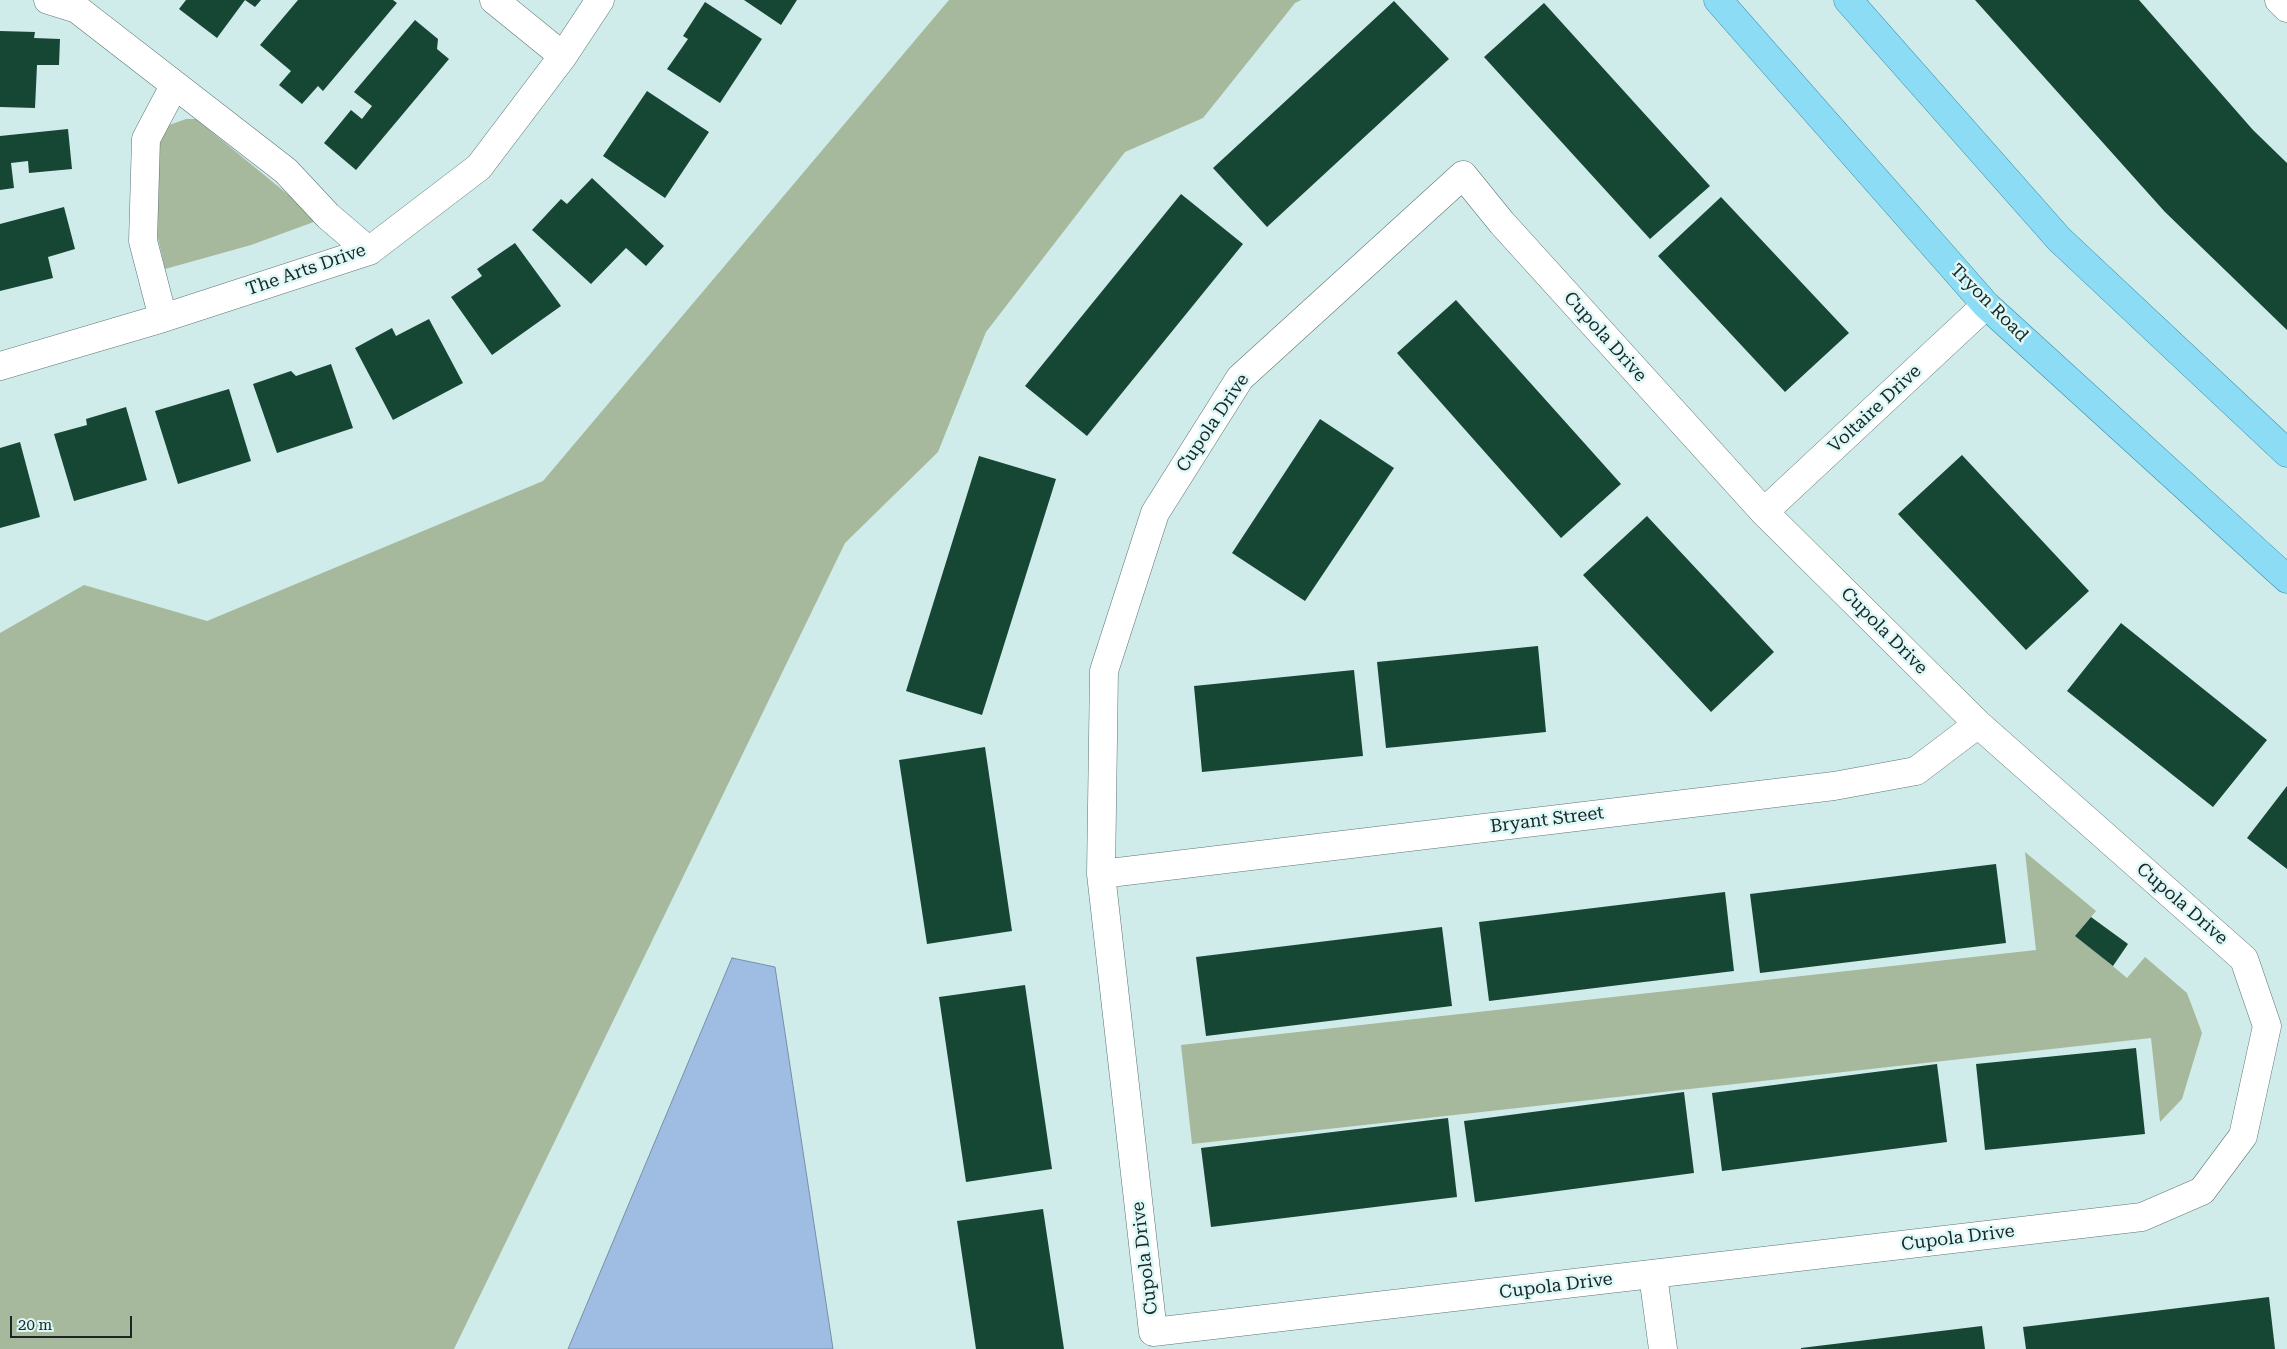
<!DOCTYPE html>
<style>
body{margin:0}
#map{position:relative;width:2287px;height:1349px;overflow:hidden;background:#cfebea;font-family:"Roboto Serif",serif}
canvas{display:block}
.scale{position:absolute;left:10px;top:1316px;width:122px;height:22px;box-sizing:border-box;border:2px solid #1b2525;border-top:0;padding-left:6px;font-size:15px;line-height:18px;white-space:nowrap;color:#1b2525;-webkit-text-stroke:4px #dcf8f7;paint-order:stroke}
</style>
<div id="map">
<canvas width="2287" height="1349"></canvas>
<div class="scale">20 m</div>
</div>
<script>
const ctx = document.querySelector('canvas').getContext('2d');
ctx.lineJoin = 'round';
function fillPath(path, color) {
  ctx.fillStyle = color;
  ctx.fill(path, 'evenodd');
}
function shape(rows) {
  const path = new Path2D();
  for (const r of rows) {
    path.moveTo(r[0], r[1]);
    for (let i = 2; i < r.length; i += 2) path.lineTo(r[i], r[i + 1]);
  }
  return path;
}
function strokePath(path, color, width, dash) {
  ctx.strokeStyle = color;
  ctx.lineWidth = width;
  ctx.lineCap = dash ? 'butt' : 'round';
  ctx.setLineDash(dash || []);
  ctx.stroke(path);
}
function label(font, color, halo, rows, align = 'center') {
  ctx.font = font + ' "Roboto Serif",serif';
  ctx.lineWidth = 5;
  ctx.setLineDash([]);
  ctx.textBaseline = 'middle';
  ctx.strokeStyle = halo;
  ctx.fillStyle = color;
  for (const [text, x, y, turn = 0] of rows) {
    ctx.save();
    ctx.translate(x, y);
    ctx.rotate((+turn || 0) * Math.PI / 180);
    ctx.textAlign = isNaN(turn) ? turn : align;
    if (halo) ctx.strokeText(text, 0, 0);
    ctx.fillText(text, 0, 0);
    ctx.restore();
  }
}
const green = shape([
 [949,0,1301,0,1295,3,1203,118,1125,152,986,332,938,452,845,543,454,1349,0,1349,0,633,84,585,207,621,543,481],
 [186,119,196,119,319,220,251,245,165,269,152,212,158,129],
 [2025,852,2096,911,2076,935,2127,978,2145,957,2187,993,2202,1033,2182,1099,2160,1122,2151,1038,1192,1144,1181,1045,2036,950]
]);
const water = shape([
 [732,958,775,967,833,1349,568,1349,732,958]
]);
const building = shape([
 [186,0,261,0,255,7,245,0,217,38,179,9],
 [298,0,393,0,397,3,323,91,318,86,302,104,279,85,291,71,260,45],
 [744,0,797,0,781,25],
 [1975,0,2139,0,2253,130,2287,163,2287,330,2165,212],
 [1394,1,1449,59,1267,227,1213,168],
 [705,2,762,39,720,103,667,69,688,39,683,36],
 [1544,3,1710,186,1650,239,1484,57],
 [415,20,438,39,437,49,449,59,356,170,324,143,351,110,362,119,372,106,354,92],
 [0,31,35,32,34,38,60,39,59,65,37,65,35,108,0,107],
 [647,91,709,132,665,198,603,156],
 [68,129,72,169,29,173,28,161,11,163,14,188,0,190,0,136],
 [592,178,664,246,646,266,626,248,591,284,532,230,561,199,567,204],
 [1181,194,1243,244,1087,436,1025,386],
 [1721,197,1849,333,1785,392,1658,256],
 [64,207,75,249,48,257,53,278,0,291,0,224],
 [515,243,561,306,492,355,451,297,482,276,477,269],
 [1456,300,1621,484,1561,538,1397,353],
 [429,319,463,383,393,420,355,348,392,328,396,336],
 [331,364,353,428,277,453,253,384,291,371,296,376],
 [229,389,251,461,178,484,155,411],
 [126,407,147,480,74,501,54,434,87,425,86,419],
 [1320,419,1394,468,1305,601,1232,553],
 [20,442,40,517,0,528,0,448],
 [1962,455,2089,591,2026,650,1898,514],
 [979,456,1056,479,982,715,906,691],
 [1647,516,1774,652,1711,712,1583,575],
 [2121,623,2267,740,2213,807,2067,691],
 [1538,646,1546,732,1386,748,1377,662],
 [1354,670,1363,756,1202,772,1194,686],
 [985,747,1012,931,927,944,899,760],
 [2287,786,2287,869,2247,838],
 [1996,864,2006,943,1760,973,1750,894],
 [1725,892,1734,971,1489,1001,1479,922],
 [2091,917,2128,944,2113,966,2075,936],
 [1442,927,1452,1006,1206,1036,1196,957],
 [1025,985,1052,1169,966,1182,939,997],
 [2136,1048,2145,1134,1985,1150,1976,1064],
 [1937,1064,1947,1142,1722,1171,1712,1093],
 [1684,1092,1694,1173,1475,1202,1464,1121],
 [1448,1118,1457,1197,1211,1227,1201,1148],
 [1043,1209,1064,1349,976,1349,957,1221],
 [2269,1297,2275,1349,2026,1349,2023,1327],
 [1982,1326,1985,1349,1801,1349,1801,1348]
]);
const minor = shape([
 [48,0,77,9,286,171,328,216,369,251],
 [494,0,563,56],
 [2279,0,2287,8],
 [1463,175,1502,223,1764,512,1978,724,2244,959,2267,1026,2243,1136,2202,1191,2142,1217,1153,1332,1101,874,1104,671,1155,513,1240,378,1463,175],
 [163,318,143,241,146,139,174,86],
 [0,366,163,318,369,251,479,167,563,56,600,0],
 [1764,512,1986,305],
 [1101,874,1834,786,1916,771,1978,724],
 [1653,1275,1663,1349]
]);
const major = shape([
 [1718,0,1986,305,2287,579],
 [1848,0,2059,239,2287,453]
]);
const streetNames = [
 ["The Arts Drive",306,270,-19],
 ["Tryon Road",1989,303,45],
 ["Cupola Drive",1605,337,48],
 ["Voltaire Drive",1875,409,-43],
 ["Cupola Drive",1213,423,-56],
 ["Cupola Drive",1884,631,45],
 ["Bryant Street",1547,820,-7],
 ["Cupola Drive",2182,904,41],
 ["Cupola Drive",1958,1238,-7],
 ["Cupola Drive",1145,1258,-97],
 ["Cupola Drive",1556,1286,-7]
];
fillPath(green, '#a6b99d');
fillPath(water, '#9fbde2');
strokePath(water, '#778fa9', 1);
fillPath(building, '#164734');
strokePath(minor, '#5d7675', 29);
strokePath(major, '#348ca8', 29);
strokePath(minor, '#fff', 28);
strokePath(major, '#8ddcf5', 28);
label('18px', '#1b2525', '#dcf8f7', streetNames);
</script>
